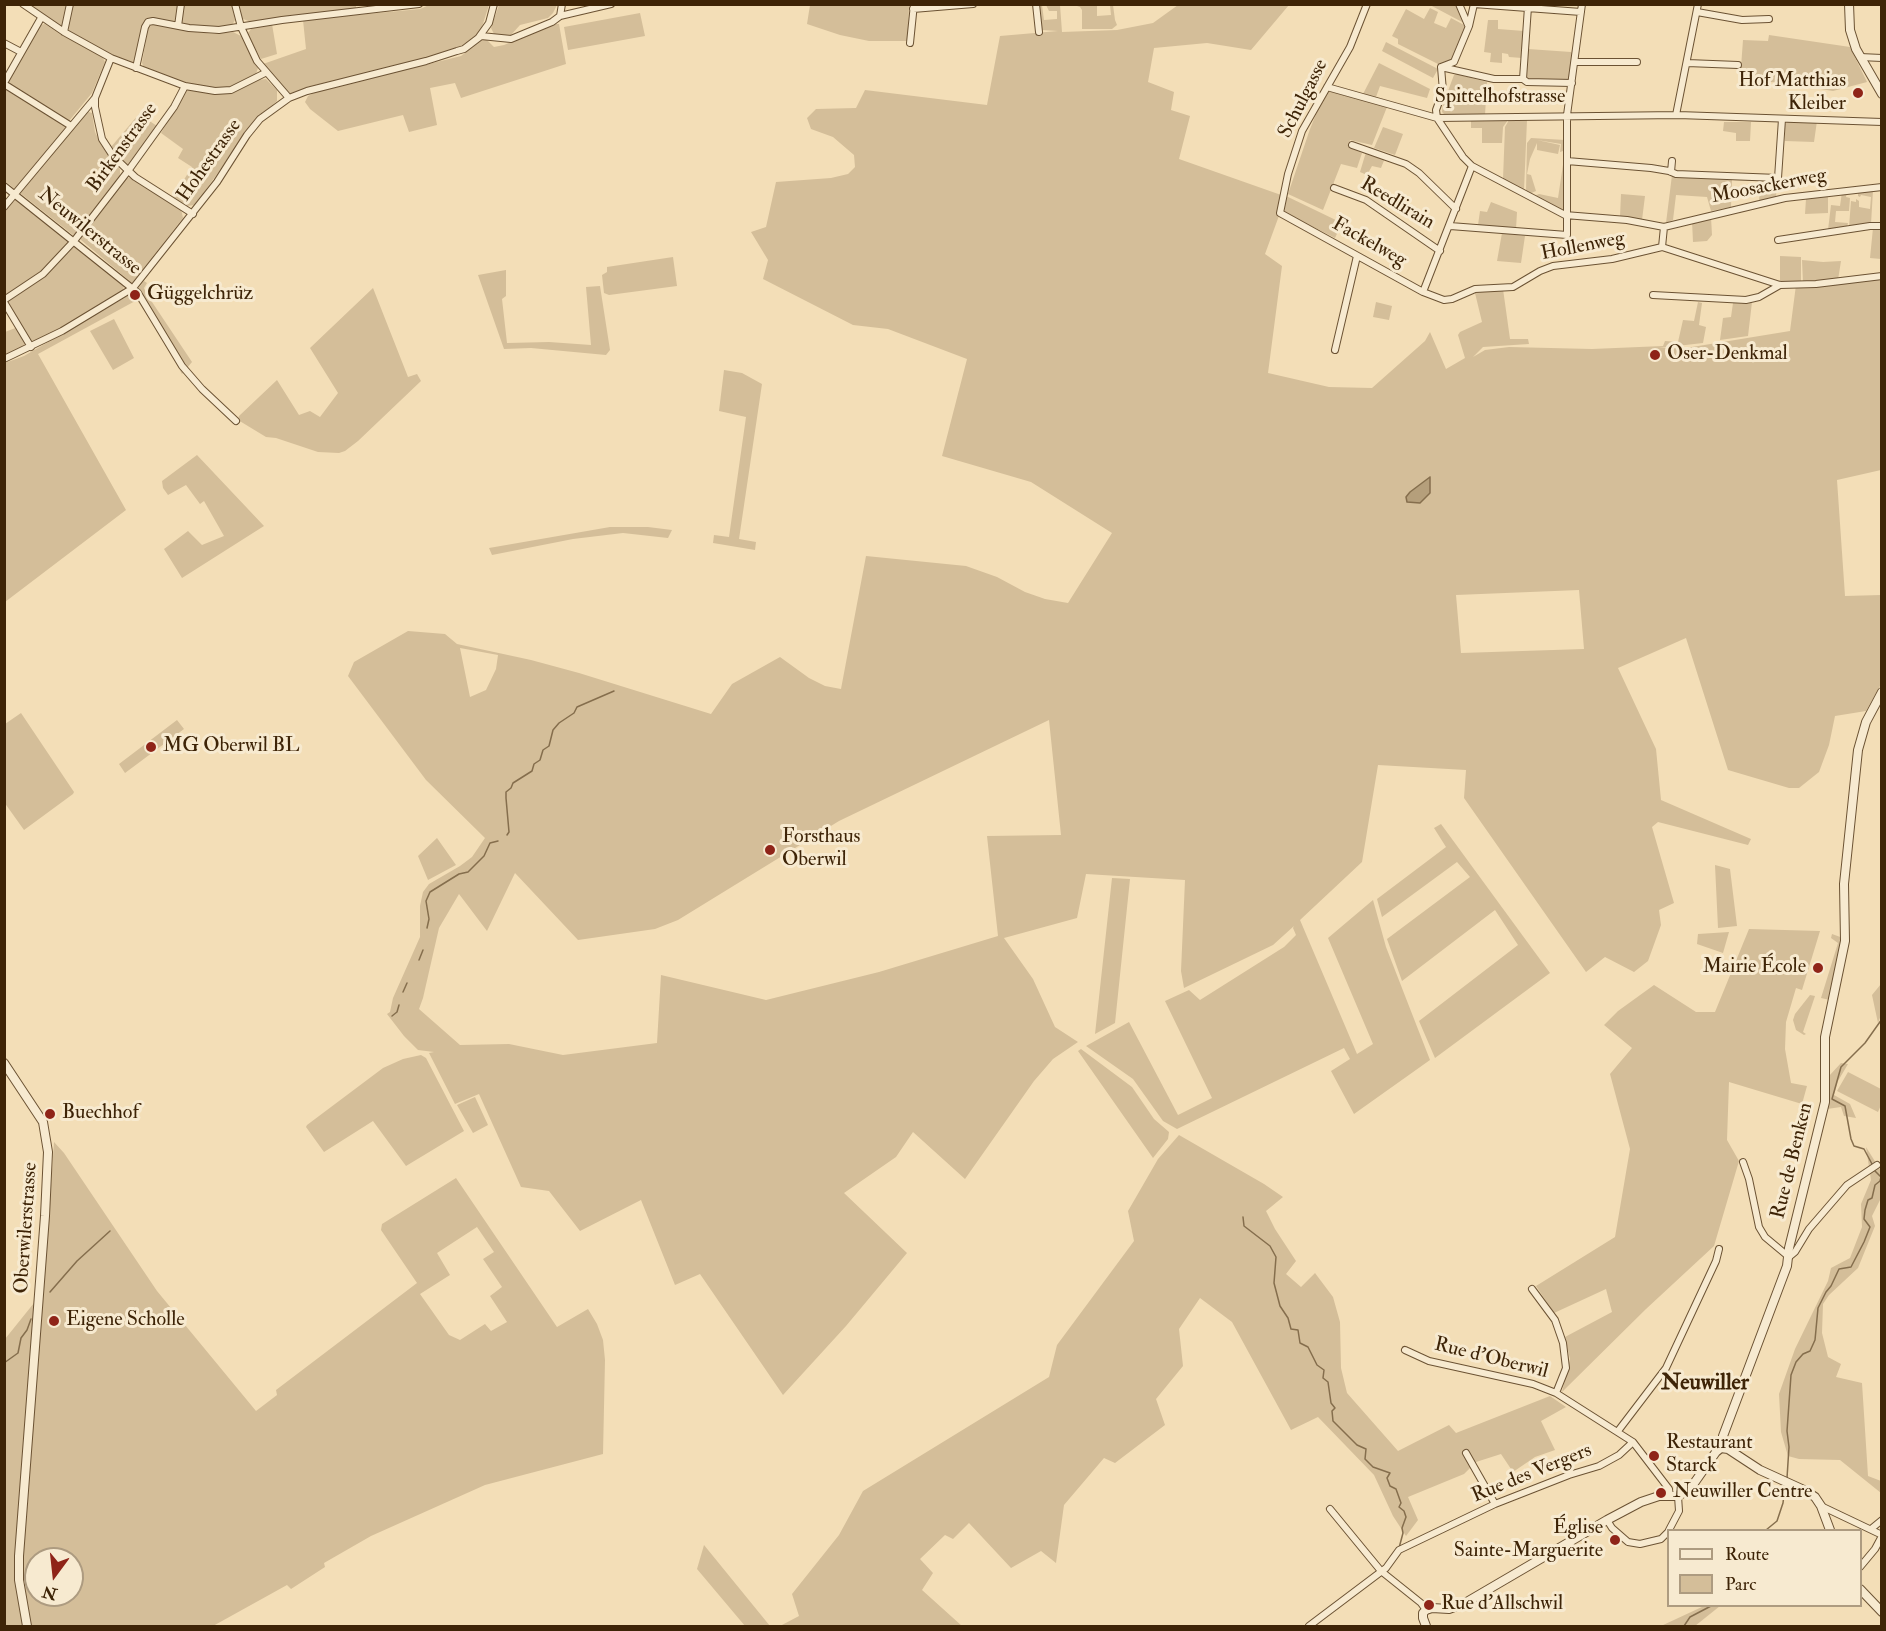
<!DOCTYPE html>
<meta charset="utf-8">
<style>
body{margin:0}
#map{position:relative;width:1886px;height:1631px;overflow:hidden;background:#f3deb7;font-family:"IM FELL Double Pica",serif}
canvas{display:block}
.frame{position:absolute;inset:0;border:6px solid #3e2407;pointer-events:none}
.legend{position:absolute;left:1667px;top:1529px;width:195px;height:78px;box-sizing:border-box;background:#f7ead0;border:2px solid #ad9b80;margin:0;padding:8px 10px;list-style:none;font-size:18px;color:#3e2407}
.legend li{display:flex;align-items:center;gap:12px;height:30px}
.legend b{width:30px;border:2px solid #ad9b80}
.north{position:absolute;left:24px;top:1547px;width:60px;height:60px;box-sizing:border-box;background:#f7ead0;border:2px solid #ad9b80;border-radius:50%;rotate:195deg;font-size:16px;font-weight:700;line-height:24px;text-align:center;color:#3e2407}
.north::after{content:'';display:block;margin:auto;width:21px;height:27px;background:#8f2418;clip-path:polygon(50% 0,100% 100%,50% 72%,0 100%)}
</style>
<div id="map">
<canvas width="1886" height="1631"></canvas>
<div class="frame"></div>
<ul class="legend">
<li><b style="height:8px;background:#f7ead0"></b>Route</li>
<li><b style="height:16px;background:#d4be99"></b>Parc</li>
</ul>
<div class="north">N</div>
</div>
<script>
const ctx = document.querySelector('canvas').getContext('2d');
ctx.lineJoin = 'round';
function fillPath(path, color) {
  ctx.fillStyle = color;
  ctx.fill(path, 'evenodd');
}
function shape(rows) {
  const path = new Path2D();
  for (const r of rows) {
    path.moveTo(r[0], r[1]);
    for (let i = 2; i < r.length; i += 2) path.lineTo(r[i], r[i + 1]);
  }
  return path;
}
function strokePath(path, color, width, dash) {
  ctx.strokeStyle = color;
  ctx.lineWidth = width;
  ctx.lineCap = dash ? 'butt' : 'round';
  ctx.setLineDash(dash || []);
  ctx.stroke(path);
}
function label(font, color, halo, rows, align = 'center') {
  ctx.font = font + ' "IM FELL Double Pica",serif';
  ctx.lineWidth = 6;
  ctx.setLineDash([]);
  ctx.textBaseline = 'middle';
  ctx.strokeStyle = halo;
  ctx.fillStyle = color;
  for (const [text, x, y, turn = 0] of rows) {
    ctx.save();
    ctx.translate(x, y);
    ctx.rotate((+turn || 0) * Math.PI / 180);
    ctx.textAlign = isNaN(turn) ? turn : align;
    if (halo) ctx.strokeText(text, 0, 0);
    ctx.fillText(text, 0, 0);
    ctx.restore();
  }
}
const green = shape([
 [183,4,232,5,235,20,231,27,218,28,196,27,180,23],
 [236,4,356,4,356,9,251,22,243,19],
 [27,5,68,5,62,29],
 [73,5,178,5,175,22,153,18,143,24,135,66,69,33,68,26],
 [429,5,489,5,480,33,461,46,435,56,307,87,289,95,263,64,306,49,303,20,420,9],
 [499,5,557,5,553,13,548,18,520,25,511,35,495,36,491,28],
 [810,5,909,5,908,41,869,41,840,35,807,24],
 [1039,5,1042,5,1044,20,1057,19,1057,11,1049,11,1046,5,1060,5,1062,32,1117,30,1153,23,1178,5,1289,5,1251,50,1207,43,1154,48,1148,82,1174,92,1171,110,1190,116,1179,159,1284,196,1280,213,1265,254,1282,266,1268,373,1329,387,1372,388,1425,341,1430,332,1446,369,1465,358,1458,335,1460,332,1482,322,1475,293,1480,291,1503,289,1510,339,1528,339,1529,344,1483,347,1473,357,1485,350,1509,347,1592,349,1663,346,1665,341,1678,342,1683,320,1694,321,1698,302,1702,303,1699,325,1706,327,1703,343,1659,348,1686,348,1790,331,1796,285,1881,279,1881,470,1837,480,1845,596,1881,595,1881,684,1866,711,1835,716,1829,745,1819,772,1799,788,1789,788,1728,770,1686,638,1618,668,1656,749,1661,800,1751,839,1748,845,1658,822,1652,827,1674,903,1659,910,1661,925,1648,961,1634,972,1605,957,1586,972,1464,798,1466,770,1378,765,1362,862,1300,920,1357,1054,1373,1044,1328,938,1373,900,1386,947,1430,1060,1354,1114,1331,1071,1350,1059,1344,1048,1177,1129,1163,1121,1133,1079,1086,1046,1129,1022,1178,1115,1212,1098,1165,1001,1189,990,1200,1000,1284,947,1296,935,1293,928,1294,926,1273,945,1184,988,1181,971,1185,880,1086,874,1077,918,1004,938,1033,979,1055,1027,1078,1042,1053,1059,1034,1081,965,1179,913,1132,896,1157,844,1193,907,1253,846,1326,783,1395,700,1274,675,1285,641,1200,580,1231,549,1191,521,1187,479,1094,455,1104,429,1053,434,1052,418,1050,404,1036,387,1014,390,1012,393,998,420,937,420,906,423,892,429,884,460,866,472,857,485,838,426,780,348,676,354,662,408,631,445,634,457,644,531,660,579,673,711,714,732,684,780,657,809,678,825,686,841,689,866,556,966,566,997,577,1025,592,1045,599,1068,603,1112,533,1031,482,942,456,967,359,888,329,853,325,763,279,768,260,751,232,766,227,776,182,831,178,848,174,855,167,854,155,833,137,811,129,807,118,816,109,856,108,865,90,987,105,1000,36,1058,31,1042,30],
 [1579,590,1584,649,1461,653,1456,595],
 [460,648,498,655,496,669,486,690,470,697],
 [1049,720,1061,835,987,836,998,936,879,972,766,1000,661,975,657,1043,563,1055,509,1044,460,1045,419,1009,423,998,439,928,459,894,487,931,515,873,578,940,655,929,678,920,839,821],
 [1074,5,1097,5,1097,16,1111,15,1110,5,1113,5,1115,20,1117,25,1112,29,1082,29,1082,10,1080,7],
 [1430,5,1457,5,1464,23],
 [1430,8,1438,12,1434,23,1446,28,1451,18,1466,26,1448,69,1398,44,1398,39,1392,36,1406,9,1424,19],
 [640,13,645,36,568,50,564,27],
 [1488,20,1498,20,1498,29,1524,31,1522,58,1509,57,1508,54,1502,53,1502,63,1490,62,1491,53,1484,52],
 [155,23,187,31,215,34,233,32,241,36,258,68,255,77,236,86,222,89,206,88,191,85,144,68,142,63,148,28],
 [45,24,61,35,101,54,105,62,92,93,69,121,11,85,8,81,39,25],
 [272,24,277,54,261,59,247,34,252,28],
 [555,24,559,24,566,64,461,98,455,83,430,88,437,125,409,132,403,115,338,131,310,109,305,102,308,96,316,92,461,56,481,40,487,40,494,47,504,45],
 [1769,35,1850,47,1867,82,1833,91,1802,86,1796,83,1740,81,1743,40,1768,41],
 [1386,42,1438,69,1433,78,1382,51],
 [1528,49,1571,52,1573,55,1568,82,1528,80,1527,77],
 [1379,63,1430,89,1427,98,1380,86,1376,97,1363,94],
 [1456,74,1487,82,1485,115,1446,116,1442,112,1443,104,1454,75],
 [266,79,277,90,277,101,254,122,195,205,187,206,173,197,192,167,178,158,183,149,161,133,186,90,229,94,257,80],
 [1327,87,1387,107,1372,145,1350,140,1348,147,1362,153,1357,168,1341,164,1323,210,1288,194,1310,129],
 [6,88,66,125,65,129,15,189,5,181],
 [89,112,92,113,95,132,102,146,120,169,120,176,78,233,73,235,20,193,85,113],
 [139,114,157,126,131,163,126,166,111,147],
 [1471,120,1508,120,1503,127,1502,143,1482,143,1482,128,1471,128],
 [1509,120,1527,120,1524,190,1503,179,1505,127],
 [1789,121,1817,121,1814,142,1785,141,1785,124],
 [1724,122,1751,122,1750,141,1736,141,1736,133,1723,131],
 [1383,127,1403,134,1395,155,1374,148],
 [1531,138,1565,140,1564,208,1561,210,1534,196,1539,194,1558,198,1564,158,1563,151,1560,152,1561,144,1537,140,1560,145,1558,154,1537,150,1537,143,1530,159,1527,174,1531,175,1536,191,1529,194,1526,192,1527,143],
 [1366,152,1385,158,1381,168,1372,166,1367,175,1360,172],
 [1672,175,1777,180,1776,197,1759,201,1760,181,1732,180,1731,207,1711,211,1707,197,1676,195,1673,220,1666,223],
 [131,177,181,209,183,218,132,283,81,240,81,236,125,179],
 [1873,190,1871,224,1849,227,1851,201,1856,202,1856,199,1859,201,1859,207,1870,209,1871,197,1861,195,1860,197,1858,196,1858,192],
 [1842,192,1847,192,1846,197,1850,198,1849,211,1836,211,1835,222,1848,223,1847,227,1828,230,1831,205,1840,206],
 [1621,194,1645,196,1642,220,1620,217],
 [1286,196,1342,223,1335,238,1284,212],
 [1828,196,1828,213,1805,214,1806,199],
 [15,200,18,201,69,242,59,256,39,273,5,296,5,211],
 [1491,202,1517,212,1516,229,1478,225,1480,211,1487,212],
 [1711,217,1712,235,1707,241,1693,242,1692,221],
 [1873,228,1881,228,1881,259,1870,258],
 [1502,233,1525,236,1521,263,1497,261],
 [75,246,124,284,123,292,32,344,8,301,37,282],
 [1780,256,1801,257,1801,283,1784,284,1780,280],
 [673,257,677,286,609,295,604,293,602,275,607,272,607,267],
 [1802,260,1823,262,1841,261,1838,280,1803,283],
 [506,270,506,296,502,299,507,343,549,342,591,345,586,287,600,286,610,350,606,355,531,348,504,349,478,275],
 [144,281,147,283,144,288,146,293,192,362,182,374,164,341,137,300,38,354,126,510,5,602,5,363,24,356,124,298,137,290],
 [373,288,408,377,417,374,421,381,358,441,345,451,339,453,318,452,276,438,266,437,238,420,239,416,277,380,299,415,310,411,320,417,338,393,310,348],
 [1376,302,1392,306,1389,320,1373,317],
 [1752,302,1748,336,1720,340,1723,318,1731,317,1733,303,1748,304],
 [114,319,134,358,113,370,90,331],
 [18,327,25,344,22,348,5,355,5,332],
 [724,370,742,373,762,384,739,539,756,542,755,550,713,543,714,535,729,537,746,417,719,411],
 [197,455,264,526,182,578,164,549,188,531,202,545,224,536,204,501,200,504,186,485,168,495,163,488,162,481],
 [610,527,648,527,672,530,668,538,623,533,573,539,492,555,489,548],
 [21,713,74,792,73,794,24,830,4,802,5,724],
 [177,720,184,729,125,773,119,764],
 [1441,824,1550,973,1435,1058,1419,1021,1518,945,1495,910,1402,981,1387,939,1470,877,1457,862,1382,917,1377,899,1446,847,1434,828],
 [437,838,456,865,428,880,418,856],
 [1715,865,1730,869,1737,926,1718,928],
 [1112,878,1130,879,1115,1023,1095,1034],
 [1749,929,1820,931,1802,990,1796,988,1786,1022,1785,1049,1791,1083,1807,1086,1802,1104,1729,1082,1727,1140,1739,1161,1714,1246,1646,1309,1562,1392,1570,1359,1565,1337,1612,1312,1606,1289,1554,1313,1536,1286,1615,1237,1630,1149,1610,1074,1632,1048,1604,1025,1618,1011,1654,985,1696,1012,1715,1012],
 [1729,932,1723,953,1697,944,1698,934],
 [1832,934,1843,938,1830,1000,1821,998,1838,943,1831,938],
 [1881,984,1881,1015,1878,1023,1872,995],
 [1810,995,1815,996,1803,1032,1806,1034,1804,1035,1796,1030,1793,1020,1795,1014],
 [1081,1049,1132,1087,1154,1119,1169,1132,1168,1139,1153,1158,1078,1051],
 [421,1055,426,1058,464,1131,406,1166,373,1121,324,1152,306,1127,307,1125,383,1068,403,1059],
 [1841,1063,1848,1064,1838,1081,1834,1095,1850,1104,1856,1118,1844,1116,1841,1107,1827,1109,1829,1076],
 [1848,1072,1881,1089,1881,1105,1878,1112,1837,1091],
 [475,1097,488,1125,473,1133,457,1105],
 [1179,1135,1264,1184,1283,1197,1266,1211,1275,1229,1296,1261,1286,1274,1301,1287,1315,1273,1333,1297,1340,1322,1341,1368,1347,1393,1398,1451,1449,1425,1456,1433,1550,1396,1566,1407,1541,1421,1555,1450,1535,1457,1513,1472,1501,1454,1476,1462,1464,1474,1408,1497,1418,1520,1406,1536,1393,1516,1374,1475,1318,1417,1291,1430,1232,1322,1200,1298,1179,1329,1183,1366,1156,1399,1165,1425,1115,1463,1104,1458,1064,1505,1056,1563,1041,1551,1011,1568,969,1523,953,1539,945,1535,920,1559,933,1573,922,1590,962,1626,780,1626,799,1616,792,1594,839,1535,863,1491,1049,1377,1057,1345,1134,1241,1128,1211,1158,1159],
 [54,1142,64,1153,157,1291,256,1411,277,1395,276,1390,417,1283,381,1230,382,1224,456,1178,557,1327,588,1309,597,1324,603,1340,605,1360,603,1454,485,1485,371,1536,324,1563,325,1567,291,1589,287,1585,213,1626,5,1626,5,1339,34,1303,43,1301],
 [477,1227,494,1252,483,1259,502,1287,490,1296,507,1322,491,1331,485,1324,460,1340,449,1335,420,1294,450,1275,437,1253],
 [36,1559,72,1559,72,1595,36,1595],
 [1866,1147,1881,1171,1881,1198,1872,1216,1875,1226,1858,1268,1829,1295,1823,1304,1822,1333,1828,1357,1841,1364,1836,1377,1862,1383,1868,1476,1881,1481,1881,1493,1840,1460,1799,1459,1788,1456,1781,1432,1779,1394,1795,1349,1828,1281,1831,1268,1850,1258,1862,1227,1861,1204,1871,1180],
 [704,1545,770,1626,745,1626,697,1569],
 [1704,1606,1720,1606,1695,1626,1661,1626]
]);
const water = shape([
 [1430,477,1430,493,1420,503,1407,502,1406,497,1410,492,1430,477]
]);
const stream = shape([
 [507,835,509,832,506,798,506,792,511,788,513,783,532,771,534,764,540,760,543,750,549,746,553,730,559,723,574,713,577,707,614,691],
 [427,928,429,919,426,901,430,892,459,874,468,872,484,856,490,843,498,841],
 [419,960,423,950],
 [403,992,407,983],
 [1882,1001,1882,1004],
 [392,1016,397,1012,399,1005],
 [1872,1164,1864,1149,1854,1146,1851,1139,1845,1106,1832,1099,1841,1067,1865,1043,1882,1019],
 [1243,1217,1244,1226,1270,1246,1276,1257,1274,1283,1280,1306,1288,1318,1291,1329,1298,1330,1300,1343,1308,1347,1317,1365,1324,1370,1323,1378,1328,1382,1331,1403,1335,1408,1332,1411,1333,1421,1357,1445,1366,1449,1365,1459,1373,1467,1390,1473,1387,1478,1390,1486,1396,1489,1401,1503,1399,1507,1404,1511,1406,1517,1402,1528,1403,1533,1399,1548],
 [50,1292,77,1261,110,1231],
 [4,1363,18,1353,21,1338,27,1330,31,1319],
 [1787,1478,1789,1447,1787,1431,1791,1375,1796,1362,1803,1354,1810,1351,1815,1340,1818,1308,1826,1292,1831,1286,1839,1269,1851,1267,1864,1242,1870,1227,1864,1219,1865,1210,1868,1200,1872,1198,1875,1185,1880,1181,1881,1177,1874,1170],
 [1766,1530,1777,1521,1783,1503,1785,1486],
 [1684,1626,1690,1617,1711,1606]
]);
const minor = shape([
 [23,4,64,32,111,58,95,98,95,107,102,139,113,156,135,177,193,214],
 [235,4,241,27,257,61,289,98],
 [1036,4,1039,32],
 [1367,4,1350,47,1302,131,1288,174,1280,213,1423,292,1444,300,1452,299,1475,289,1513,287,1540,271,1553,266,1612,259,1662,247],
 [1459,4,1468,25],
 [913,9,973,4],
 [1581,12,1474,4,1469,26,1454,62,1441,67,1443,91,1436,110,1437,118,1463,157,1472,166,1565,215,1627,220,1664,227,1785,198,1882,187],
 [1697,12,1742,20,1769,19],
 [560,16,562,4],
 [178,26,181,4],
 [64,32,70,4],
 [479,37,489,23,494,4],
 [4,43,21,52],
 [910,43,914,4],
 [1860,57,1882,58],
 [111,58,185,86,215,91,231,90,265,73],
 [1575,62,1637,62],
 [1687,63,1738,65],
 [1441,67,1494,79,1523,79,1528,7],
 [136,68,145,27,148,22,153,21,189,28,219,30,282,20,419,4],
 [1523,79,1527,82,1572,83],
 [4,83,41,18],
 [4,84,71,126],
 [1327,87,1437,118,1678,115,1882,122],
 [1676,115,1698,4],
 [1352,145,1406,164,1419,173,1456,209],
 [1567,161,1651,168,1669,171,1676,174,1778,178,1782,119],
 [1671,172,1672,161],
 [4,186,138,293,182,366,202,389,236,421],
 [1334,188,1366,200,1440,251],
 [4,207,95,98],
 [1450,226,1567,235,1567,115,1582,4],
 [1778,240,1870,226,1882,226],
 [1662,247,1780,285,1816,284,1882,276],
 [1662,247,1664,227],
 [1423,292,1472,166],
 [1653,295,1746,300,1759,297,1780,285],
 [4,300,43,274,74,241,128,171,174,107,185,86],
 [4,302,31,347],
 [1335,350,1357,256],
 [4,359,62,331,133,288,217,182,247,135,260,119,289,98,307,91,426,61,457,51,464,49,481,36,511,39,552,22,560,16,611,4],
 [1743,1162,1749,1179,1759,1227,1765,1237,1789,1257,1795,1252,1809,1229,1847,1185,1877,1165],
 [1532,1289,1555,1320,1563,1343,1566,1368,1556,1393],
 [1405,1350,1429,1361,1533,1384,1556,1393,1633,1442,1669,1489,1670,1496],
 [1618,1431,1666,1368,1716,1261,1719,1249],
 [1466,1453,1495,1504],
 [1821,1506,1882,1535],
 [1330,1509,1381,1571,1421,1603,1426,1610],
 [1607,1520,1612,1528,1628,1542,1640,1544,1661,1539,1668,1532],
 [1871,1529,1882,1520],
 [1669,1530,1679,1511,1678,1496],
 [1860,1567,1875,1549,1882,1536],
 [1309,1626,1386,1568,1399,1550,1495,1504,1569,1475,1599,1466,1619,1455,1633,1442]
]);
const tertiary = shape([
 [1849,4,1850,30,1856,49,1882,94],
 [4,1063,43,1122,48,1152,45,1216,19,1556,19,1580,27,1626],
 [1721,1448,1723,1436,1787,1266,1789,1248,1825,1102,1825,1037,1845,941,1844,884,1858,750,1866,722,1882,692],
 [1721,1448,1728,1449,1760,1470,1806,1491,1815,1497,1821,1506,1830,1530],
 [1860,1589,1882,1612],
 [1426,1626,1423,1618,1423,1613,1426,1610,1432,1608,1449,1609,1465,1603,1607,1520,1641,1502,1659,1496,1678,1496,1685,1492,1690,1489,1716,1452,1721,1448]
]);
const markers = [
 [1858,93,6,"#8f2418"],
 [135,295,6,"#8f2418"],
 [1655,355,6,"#8f2418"],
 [151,747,6,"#8f2418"],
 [770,850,6,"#8f2418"],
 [1818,968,6,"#8f2418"],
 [50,1114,6,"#8f2418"],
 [54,1321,6,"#8f2418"],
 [1654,1456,6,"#8f2418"],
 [1661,1493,6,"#8f2418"],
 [1615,1540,6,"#8f2418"],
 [1429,1605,6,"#8f2418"]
];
const poiNames = [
 ["Hof Matthias",1846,82,"right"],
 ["Kleiber",1846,105,"right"],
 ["Güggelchrüz",147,295],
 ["Oser-Denkmal",1667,355],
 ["MG Oberwil BL",163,747],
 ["Forsthaus",782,838],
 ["Oberwil",782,861],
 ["Mairie École",1806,968,"right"],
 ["Buechhof",62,1114],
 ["Eigene Scholle",66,1321],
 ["Restaurant",1666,1444],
 ["Starck",1666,1467],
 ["Neuwiller Centre",1673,1493],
 ["Église",1603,1529,"right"],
 ["Sainte-Marguerite",1603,1552,"right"],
 ["Rue d'Allschwil",1441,1605]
];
const streetNames = [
 ["Spittelhofstrasse",1500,98],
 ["Schulgasse",1304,99,-63],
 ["Birkenstrasse",123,148,-54],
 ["Hohestrasse",210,161,-55],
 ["Moosackerweg",1769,187,-11],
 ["Reedlirain",1397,204,31],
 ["Neuwilerstrasse",89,232,39],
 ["Fackelweg",1369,243,29],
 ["Hollenweg",1583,247,-11],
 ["Rue de Benken",1793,1161,-76],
 ["Oberwilerstrasse",27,1228,-86],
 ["Rue d'Oberwil",1491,1359,14],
 ["Rue des Vergers",1532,1474,-22]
];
const quarterNames = [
 ["Neuwiller",1705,1384]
];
fillPath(green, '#d4be99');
fillPath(water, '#b59f7b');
strokePath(water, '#856e4d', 1.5);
strokePath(stream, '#856e4d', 1.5);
strokePath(minor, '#6b5233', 8);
strokePath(tertiary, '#6b5233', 10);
strokePath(minor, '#f7ead0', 6);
strokePath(tertiary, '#f7ead0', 8);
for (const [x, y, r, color] of markers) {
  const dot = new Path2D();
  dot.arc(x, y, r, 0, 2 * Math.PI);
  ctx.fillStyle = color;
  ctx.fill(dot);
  strokePath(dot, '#f7ead0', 2);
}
label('20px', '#3e2407', '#f7ead0', poiNames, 'left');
label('20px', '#3e2407', '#f7ead0', streetNames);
label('bold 22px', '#3e2407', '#f7ead0', quarterNames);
</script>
